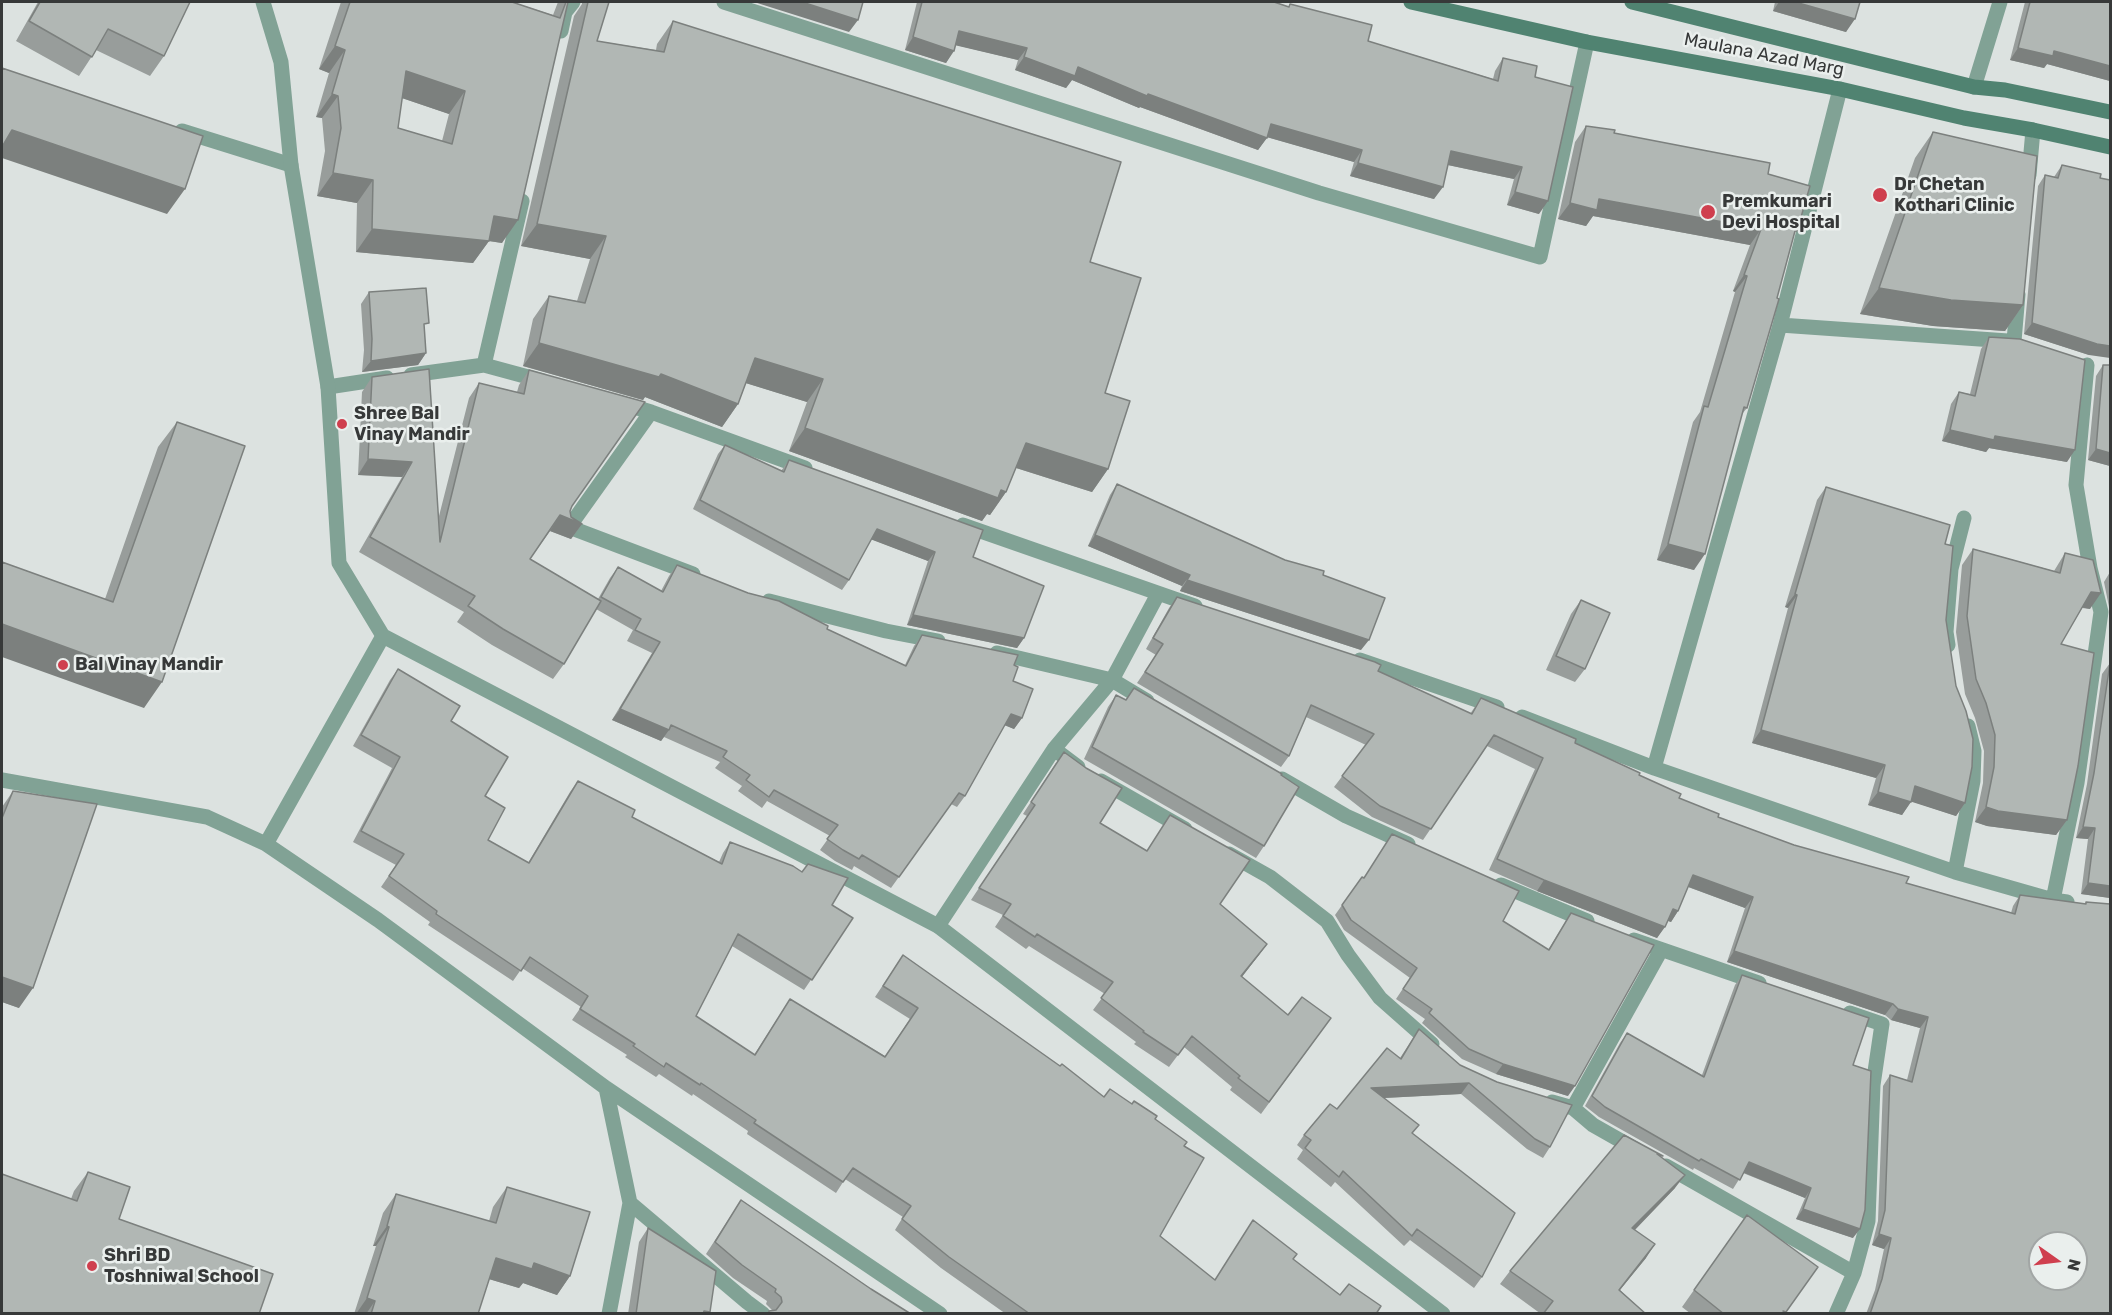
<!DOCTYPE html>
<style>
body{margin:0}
#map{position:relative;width:2112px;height:1315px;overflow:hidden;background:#dce2e0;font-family:Rubik,sans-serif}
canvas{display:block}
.frame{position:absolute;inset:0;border:3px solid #373939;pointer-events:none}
.north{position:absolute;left:2028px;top:1231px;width:60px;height:60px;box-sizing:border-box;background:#eaefed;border:2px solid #a2a6a5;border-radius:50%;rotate:104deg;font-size:16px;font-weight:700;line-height:24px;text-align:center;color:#373939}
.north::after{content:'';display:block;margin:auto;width:21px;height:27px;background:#cf3f4e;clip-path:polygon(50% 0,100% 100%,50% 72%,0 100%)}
</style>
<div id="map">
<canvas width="2112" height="1315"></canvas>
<div class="frame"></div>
<div class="north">N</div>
</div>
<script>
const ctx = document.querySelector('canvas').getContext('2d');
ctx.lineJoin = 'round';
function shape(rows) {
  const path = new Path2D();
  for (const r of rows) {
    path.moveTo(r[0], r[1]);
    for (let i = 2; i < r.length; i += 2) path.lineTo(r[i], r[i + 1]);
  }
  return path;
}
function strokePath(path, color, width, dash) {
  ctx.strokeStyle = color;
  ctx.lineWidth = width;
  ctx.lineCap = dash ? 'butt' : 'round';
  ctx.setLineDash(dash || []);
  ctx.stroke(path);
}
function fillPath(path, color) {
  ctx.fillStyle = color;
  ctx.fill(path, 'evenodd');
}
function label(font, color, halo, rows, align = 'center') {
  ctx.font = font + ' Rubik,sans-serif';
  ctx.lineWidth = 5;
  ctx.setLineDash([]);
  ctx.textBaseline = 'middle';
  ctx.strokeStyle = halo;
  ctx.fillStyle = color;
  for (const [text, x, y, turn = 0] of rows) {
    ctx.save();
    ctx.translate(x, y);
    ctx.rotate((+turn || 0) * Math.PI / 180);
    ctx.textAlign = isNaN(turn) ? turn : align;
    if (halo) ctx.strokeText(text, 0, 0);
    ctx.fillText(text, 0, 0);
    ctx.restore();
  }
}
const minor = shape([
 [724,2,1319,193,1540,257,1587,42],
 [561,31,565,12,573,2],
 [1974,87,2000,2],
 [182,131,291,165],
 [2029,175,2033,130],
 [1780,325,2008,341],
 [2014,341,2018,294],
 [484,365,522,201],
 [411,375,484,365,543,381],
 [328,387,387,378],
 [621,403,651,412,805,468],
 [651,412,569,527,693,574],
 [963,525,1195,606],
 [769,601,886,631,938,641],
 [1948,645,1946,632,1951,569,1964,518],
 [997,653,1112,680,1147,701],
 [1360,660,1497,707],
 [1522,717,1654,768,1955,872,2053,900,2067,902],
 [1054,749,1078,767],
 [1654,768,1780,325,1840,89],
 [1282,779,1346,816,1408,844],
 [2,780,207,817,266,844,378,920,606,1088,940,1314],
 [1101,781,1185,829],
 [266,844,383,636],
 [1229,854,1270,877,1327,921,1348,955,1380,998,1432,1044],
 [1955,872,1973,781,1974,751,1968,726],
 [1501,885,1587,921],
 [2053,900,2077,783,2101,612,2090,568,2076,485,2087,365],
 [938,926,1054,749,1112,680,1158,594],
 [1634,940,1759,983],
 [606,1088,630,1203,609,1314],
 [1552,1102,1573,1108,1593,1125,1637,1150],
 [1573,1108,1661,950],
 [1666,1166,1854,1273],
 [630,1203,747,1302,763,1314],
 [1836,1314,1854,1273,1868,1221,1873,1085,1882,1024,1850,1013]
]);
const tertiary = shape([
 [263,2,281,62,291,165,328,387,339,563,383,636,938,926,1443,1314]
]);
const secondary = shape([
 [1411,2,1587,42,1840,89,1964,118,2033,130,2110,147],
 [1632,2,1974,87,2005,90,2110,112]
]);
const wall = shape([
 [38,2,190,2,164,56,150,76,96,50,79,76,16,41],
 [341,2,512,2,553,15,558,2,568,2,502,243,489,241,473,263,356,252,357,203,317,196,325,151,322,118,316,117,329,73,319,69],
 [402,98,449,114,442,141,398,128],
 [582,2,609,2,597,41,656,50,657,44,673,21,1090,262,1105,393,1108,469,1092,492,1016,468,1006,492,990,515,987,514,982,521,789,451,807,402,746,383,738,404,722,427,645,397,643,400,523,366,533,319,549,296,577,301,590,259,521,246,574,16,582,4],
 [917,2,1274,2,1288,7,1290,4,1368,41,1493,79,1495,71,1503,58,1535,77,1539,214,1507,205,1514,179,1448,165,1434,199,1350,176,1354,162,1267,137,1258,150,1140,107,1139,108,1072,80,1066,88,1015,70,1018,60,956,45,946,63,905,50],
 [1775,2,1860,2,1846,32,1773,11],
 [2025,2,2110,2,2110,81,2047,64,2044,68,2010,60],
 [1586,126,1768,174,1793,237,1747,408,1742,414,1694,570,1657,560,1693,422,1700,412,1735,292,1733,291,1750,245,1593,216,1586,226,1558,219,1575,142],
 [1933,132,2023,305,2005,331,1933,326,1860,314,1915,158],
 [2062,165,2100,178,2089,355,2024,334,2038,186,2045,175,2054,177],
 [369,292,424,330,426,353,418,365,362,372,364,350,361,304],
 [1989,337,2067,462,1989,448,1986,452,1942,441,1951,404,1959,392,1970,394,1981,349],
 [2103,365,2110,365,2110,466,2088,460,2096,376],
 [529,370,572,506,570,511,571,517,582,524,571,539,550,531,530,559,598,599,610,578,618,567,661,591,669,576,677,565,827,629,905,665,914,646,922,635,1014,665,1013,681,1022,718,1014,729,1005,725,965,796,957,807,951,804,891,888,854,866,852,870,835,861,820,850,830,836,767,801,762,808,738,791,742,786,715,768,720,762,664,737,661,741,612,720,652,653,627,641,633,630,596,609,564,664,553,679,492,645,457,622,464,612,359,552,402,477,358,475,362,392,372,377,438,520,469,398,479,383,517,392,519,385],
 [177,422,144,708,105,599,158,447],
 [725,445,781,471,789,460,973,557,1024,638,1017,648,907,625,928,561,871,539,849,580,842,590,693,509,718,454],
 [1117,484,1285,560,1323,575,1361,650,1180,591,1182,586,1088,546,1110,495],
 [1826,487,1945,544,1946,620,1965,803,1956,816,1911,801,1902,815,1868,805,1876,778,1752,743,1788,608,1785,607,1817,500],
 [1973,549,2054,571,2065,553,2090,609,2082,608,2061,644,2067,820,2056,835,1987,826,1975,822,1983,783,1984,751,1975,718,1965,694,1956,632,1962,565],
 [2110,572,2110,612,2104,582],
 [1177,597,1378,671,1470,714,1481,698,1575,743,1639,775,1679,798,1718,817,1794,845,1906,883,2011,913,2013,906,2020,895,2085,904,2086,902,2110,1314,1866,1314,1875,1290,1884,1249,1872,1245,1878,1221,1883,1086,1890,1075,1907,1080,1920,1028,1891,1020,1885,1015,1727,962,1745,908,1688,887,1678,911,1671,922,1668,921,1657,938,1537,891,1489,870,1535,769,1487,746,1423,840,1372,817,1334,787,1366,745,1306,717,1289,756,1281,767,1137,683,1156,655,1146,649,1169,608],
 [1581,600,1585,669,1575,682,1546,670,1571,614],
 [2110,663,2110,898,2081,894,2088,839,2076,838,2087,784,2102,674],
 [398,669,451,721,485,796,488,840,528,863,570,792,578,781,632,817,719,862,723,853,730,842,853,918,804,990,732,946,696,1016,754,1055,790,999,885,1056,910,1019,875,997,903,955,1104,1097,1132,1104,1155,1119,1184,1146,1160,1236,1215,1280,1253,1220,1293,1259,1340,1295,1376,1314,1006,1314,941,1268,895,1230,903,1217,845,1179,836,1193,747,1134,748,1131,693,1094,692,1096,659,1074,656,1077,625,1057,627,1055,572,1020,581,1007,522,968,513,981,428,925,430,922,381,887,396,865,353,842,392,768,353,746,390,680],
 [1116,695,1281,775,1264,846,1256,858,1084,759,1108,707],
 [1056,763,1100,823,1147,851,1170,815,1220,904,1267,944,1242,977,1288,1015,1331,1018,1261,1114,1230,1090,1232,1087,1184,1047,1169,1067,1134,1044,1136,1042,1093,1010,1105,994,1029,946,1026,949,995,927,1003,915,971,900,1027,816,1023,814],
 [13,791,19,1008,2,1002,2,807],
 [1392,834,1503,921,1548,950,1571,913,1568,1096,1496,1074,1462,1059,1422,1023,1425,1019,1396,999,1410,978,1344,930,1335,915,1362,877,1364,878],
 [1742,975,1853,1065,1853,1238,1796,1219,1805,1198,1743,1173,1733,1189,1694,1168,1693,1170,1599,1117,1585,1106,1620,1043,1627,1033,1702,1075,1735,985],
 [1419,1029,1550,1147,1543,1158,1527,1149,1461,1094,1384,1098,1413,1134,1482,1277,1474,1288,1410,1240,1404,1246,1335,1182,1331,1187,1297,1159,1303,1150,1297,1145,1304,1135,1400,1058],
 [1663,1156,1662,1158,1675,1188,1635,1230,1646,1258,1620,1290,1646,1314,1541,1314,1500,1284,1510,1271],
 [88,1172,119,1219,71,1199,74,1191],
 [507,1187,570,1276,557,1295,523,1283,519,1288,489,1279,478,1314,354,1314,376,1246,373,1246,383,1213,396,1194,489,1221,493,1207],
 [741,1200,871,1289,911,1314,767,1314,769,1311,772,1310,766,1304,767,1301,733,1278,706,1254],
 [1747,1215,1786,1314,1691,1314,1682,1307],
 [648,1228,710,1312,708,1314,628,1314,639,1242]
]);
const shadedWall = shape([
 [754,2,802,2,858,20,849,32],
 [1779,2,1795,2,1855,19,1846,32,1773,11],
 [959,31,1027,48,1018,60,950,44],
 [913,37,954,51,946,63,905,50],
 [335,46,345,50,329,73,319,69],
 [2018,48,2054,51,2110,66,2110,81,2047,64,2044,68,2010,60],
 [1024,57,1078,67,1148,94,1267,138,1258,150,1140,107,1139,108,1072,80,1066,88,1015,70],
 [406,71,465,91,449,114,390,94],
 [332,94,338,96,322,118,316,117],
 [1271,124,1362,150,1354,162,1263,136],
 [12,130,185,189,167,214,2,158,2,145],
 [1451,151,1522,167,1514,179,1443,164],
 [1358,163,1443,187,1434,199,1350,176],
 [333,173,373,180,357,203,317,196],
 [1515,192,1548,201,1539,214,1507,205],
 [1599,199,1761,229,1750,245,1593,216,1586,226,1558,219,1570,203],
 [494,216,518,220,502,243,489,241,473,263,356,252,372,229],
 [537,224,606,236,590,259,521,246],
 [1744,275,1747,276,1735,292,1733,291],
 [1879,288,2023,305,2005,331,1933,326,1860,314],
 [2032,323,2110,346,2110,358,2089,355,2024,334],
 [539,343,661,374,738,404,722,427,645,397,643,400,523,366],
 [426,353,418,365,362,372,371,361],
 [755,358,823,379,807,402,739,381],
 [805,428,1006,492,990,515,987,514,982,521,789,451],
 [1950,430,1995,436,2075,450,2067,462,1989,448,1986,452,1942,441],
 [1026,443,1108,469,1092,492,1010,466],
 [2096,449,2110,453,2110,466,2088,460],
 [368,459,412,462,402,477,358,475],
 [560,515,582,524,571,539,550,531],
 [877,529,935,552,928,561,870,539],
 [1095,535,1190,575,1182,586,1088,546],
 [1668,544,1705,554,1694,570,1657,560],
 [1187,580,1369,640,1361,650,1180,591],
 [2091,592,2101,593,2090,609,2080,607],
 [1795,594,1797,595,1788,608,1785,607],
 [913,615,1024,638,1017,648,907,625],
 [2,624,162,682,144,708,2,657],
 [620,709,669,730,661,741,612,720],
 [1011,714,1022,718,1014,729,1004,725],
 [1761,730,1885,765,1876,778,1752,743],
 [1915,786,1965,803,1956,816,1906,800],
 [1878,792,1911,802,1902,815,1868,805],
 [1986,807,2067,820,2056,835,1987,826,1975,822],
 [2083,827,2095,828,2088,839,2076,838],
 [1693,875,1753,897,1745,908,1686,886],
 [1544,880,1665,927,1657,938,1537,891],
 [2088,883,2110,886,2110,898,2081,894],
 [1673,909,1678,911,1671,922,1666,920],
 [1267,944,1259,955,1233,988,1241,976],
 [1734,951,1893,1004,1885,1015,1727,962],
 [2,977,33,988,19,1008,2,1002],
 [1898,1009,1928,1017,1920,1028,1891,1020],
 [1503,1064,1575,1086,1568,1096,1496,1074],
 [1469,1083,1461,1094,1364,1099,1371,1088],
 [1749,1162,1811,1188,1805,1198,1742,1172],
 [1685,1175,1675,1188,1623,1242,1632,1228],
 [1803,1209,1860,1229,1853,1238,1796,1219],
 [387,1226,389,1227,376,1246,373,1246],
 [1879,1234,1891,1238,1884,1249,1872,1245],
 [1655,1244,1646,1258,1609,1303,1619,1290],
 [496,1258,534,1263,570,1276,557,1295,523,1283,519,1288,482,1277],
 [367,1298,375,1301,366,1314,356,1314]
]);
const building = shape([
 [40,2,190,2,164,56,108,29,92,57,29,21,40,2],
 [350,2,512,2,560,18,566,2,568,2,518,220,494,216,489,241,372,229,373,180,333,173,341,128,338,96,332,94,345,50,335,46,350,2],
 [406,71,465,91,452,144,398,128,406,71],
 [588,2,609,2,597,41,664,52,673,21,1121,162,1090,262,1141,278,1105,393,1130,401,1108,469,1026,443,1006,492,1001,490,998,498,805,428,823,379,755,358,738,404,661,374,659,377,539,343,549,296,585,303,606,236,537,224,588,2],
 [802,2,863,2,858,20,802,2],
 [922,2,1274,2,1289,7,1290,4,1372,25,1368,41,1498,81,1503,58,1537,66,1535,77,1573,87,1548,201,1515,192,1522,167,1451,151,1443,187,1358,163,1362,150,1271,124,1267,138,1148,94,1147,96,1078,67,1075,76,1024,57,1027,48,959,31,954,51,913,37,922,2],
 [1795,2,1860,2,1855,19,1795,2],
 [2030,2,2110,2,2110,66,2054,51,2053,56,2018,48,2030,2],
 [2,68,203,136,185,189,12,130,2,147,2,68],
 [1586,126,1615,130,1614,133,1770,163,1768,174,1810,186,1797,231,1795,231,1777,298,1779,299,1747,408,1744,407,1705,554,1668,544,1704,406,1708,407,1747,276,1744,275,1761,229,1599,199,1597,210,1570,203,1586,126],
 [1933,132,2037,156,2023,305,1951,300,1879,288,1933,132],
 [2062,165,2101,174,2100,178,2110,180,2110,346,2097,344,2032,323,2045,175,2058,178,2062,165],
 [426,288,429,323,424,324,426,353,371,361,372,339,369,292,426,288],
 [1989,337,2020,339,2085,360,2075,450,1995,436,1994,440,1950,430,1959,392,1975,396,1989,337],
 [2103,365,2110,365,2110,453,2096,449,2103,365],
 [429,369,440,542,479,383,524,394,529,370,645,402,572,506,570,511,571,517,582,524,560,515,530,559,601,601,564,664,503,629,468,606,475,596,370,537,412,462,368,459,372,377,429,369],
 [177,422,245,446,162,682,2,624,2,562,113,602,177,422],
 [725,445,784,472,789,460,983,530,973,557,1044,586,1024,638,913,615,935,552,877,529,849,580,700,500,725,445],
 [1117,484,1285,560,1324,571,1323,575,1385,598,1369,640,1187,580,1190,575,1095,535,1117,484],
 [1826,487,1950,525,1945,544,1953,546,1946,620,1956,686,1966,711,1973,739,1972,767,1965,803,1915,786,1911,802,1878,792,1885,765,1761,730,1797,595,1795,594,1826,487],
 [1973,549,2060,573,2065,553,2093,560,2101,593,2091,592,2061,644,2094,653,2078,766,2067,820,1998,811,1986,807,1994,767,1995,735,1986,703,1976,679,1967,616,1973,549],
 [677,565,748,593,779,601,828,626,827,629,906,666,922,635,1018,655,1014,665,1018,667,1013,681,1033,689,1022,718,1011,714,965,796,959,793,899,877,862,855,859,859,843,850,827,839,838,825,774,790,769,797,746,780,750,775,723,757,727,751,671,725,669,730,620,709,660,642,635,630,641,619,601,597,618,567,663,592,677,565],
 [1177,597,1375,662,1381,665,1378,671,1472,714,1481,698,1576,739,1575,743,1640,773,1639,775,1681,794,1679,798,1719,814,1718,817,1794,845,1909,877,1906,883,2015,914,2020,895,2086,904,2086,902,2110,904,2110,1314,1870,1314,1882,1279,1891,1238,1879,1234,1885,1210,1890,1075,1912,1082,1928,1017,1898,1009,1893,1004,1734,951,1753,897,1693,875,1678,911,1673,909,1665,927,1544,880,1497,859,1543,758,1494,735,1431,829,1380,806,1342,776,1374,734,1311,705,1289,756,1145,672,1163,644,1153,638,1177,597],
 [2040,1243,2076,1243,2076,1279,2040,1279,2040,1243],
 [1581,600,1610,613,1585,669,1556,656,1581,600],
 [2110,663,2110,886,2088,883,2095,828,2083,827,2094,773,2110,663],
 [398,669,460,706,451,721,508,757,485,796,505,808,488,840,529,863,578,781,635,810,632,817,722,864,730,842,793,866,802,872,808,864,848,878,832,905,853,918,812,980,738,934,696,1016,755,1055,790,999,885,1057,918,1008,883,986,903,955,1060,1066,1062,1064,1104,1097,1110,1089,1132,1104,1134,1101,1157,1116,1155,1119,1187,1142,1184,1146,1204,1158,1160,1236,1215,1280,1253,1220,1297,1254,1293,1259,1340,1295,1349,1284,1381,1306,1376,1314,1030,1314,949,1257,902,1219,911,1206,853,1168,843,1182,754,1123,756,1120,701,1083,700,1085,666,1063,664,1067,633,1046,635,1044,580,1009,588,996,530,957,521,971,436,914,437,911,389,876,404,854,361,831,400,757,361,735,398,669],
 [1134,688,1282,774,1281,775,1299,787,1264,846,1092,747,1116,695,1126,700,1134,688],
 [1064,752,1086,768,1122,788,1100,823,1147,851,1170,815,1250,860,1220,904,1267,944,1241,976,1288,1015,1302,997,1331,1018,1269,1102,1238,1078,1240,1076,1192,1036,1178,1055,1143,1032,1144,1031,1101,998,1113,982,1037,934,1035,937,1003,916,1011,904,979,888,1035,805,1031,802,1064,752],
 [13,791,97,804,33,988,2,977,2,818,13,791],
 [1392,834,1519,891,1503,921,1549,950,1571,913,1654,945,1575,1086,1503,1064,1469,1049,1429,1013,1432,1009,1403,989,1417,968,1351,920,1342,905,1362,877,1364,878,1392,834],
 [1742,975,1869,1018,1853,1065,1871,1071,1865,1210,1860,1229,1803,1209,1811,1188,1749,1162,1740,1180,1701,1159,1699,1161,1605,1107,1592,1096,1627,1033,1704,1077,1742,975],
 [1419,1029,1460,1065,1497,1082,1572,1105,1550,1147,1535,1139,1469,1083,1371,1088,1419,1125,1412,1133,1515,1213,1482,1277,1417,1229,1412,1236,1343,1171,1339,1177,1305,1148,1311,1140,1304,1135,1330,1104,1337,1109,1387,1048,1401,1059,1419,1029],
 [1624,1135,1663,1156,1657,1154,1685,1175,1632,1228,1655,1244,1619,1290,1646,1314,1543,1314,1553,1301,1510,1271,1624,1135],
 [88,1172,130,1187,119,1219,273,1274,259,1314,2,1314,2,1174,77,1201,88,1172],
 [507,1187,590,1212,570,1276,534,1263,532,1269,496,1258,478,1314,371,1314,375,1301,367,1298,389,1227,387,1226,396,1194,496,1223,507,1187],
 [741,1200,871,1289,911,1314,769,1314,769,1311,776,1310,782,1302,781,1297,775,1292,776,1289,742,1265,715,1242,741,1200],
 [1747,1215,1818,1267,1786,1312,1783,1311,1786,1314,1724,1314,1694,1290,1747,1215],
 [648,1228,716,1271,710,1312,704,1311,703,1314,636,1314,648,1228]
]);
const markers = [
 [1880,195,8,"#cf3f4e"],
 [1708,212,8,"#cf3f4e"],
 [342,424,6,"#cf3f4e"],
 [63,665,6,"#cf3f4e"],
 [92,1266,6,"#cf3f4e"]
];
const streetNames = [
 ["Maulana Azad Marg",1764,55,11]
];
const poiNames = [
 ["Dr Chetan",1894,185],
 ["Kothari Clinic",1894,206],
 ["Premkumari",1722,202],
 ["Devi Hospital",1722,223],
 ["Shree Bal",354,414],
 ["Vinay Mandir",354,435],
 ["Bal Vinay Mandir",75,665],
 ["Shri BD",104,1256],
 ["Toshniwal School",104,1277]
];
strokePath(minor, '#81a295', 15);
strokePath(tertiary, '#81a295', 15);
strokePath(secondary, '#508371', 15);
fillPath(wall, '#989d9b');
fillPath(shadedWall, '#7c807e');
fillPath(building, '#b1b7b4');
strokePath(building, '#7c807e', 1.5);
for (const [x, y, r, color] of markers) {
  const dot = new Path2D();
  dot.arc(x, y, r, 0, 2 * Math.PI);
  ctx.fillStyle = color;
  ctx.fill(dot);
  strokePath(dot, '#eaefed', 2);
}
label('18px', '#373939', '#eaefed', streetNames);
label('bold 18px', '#373939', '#eaefed', poiNames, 'left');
</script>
